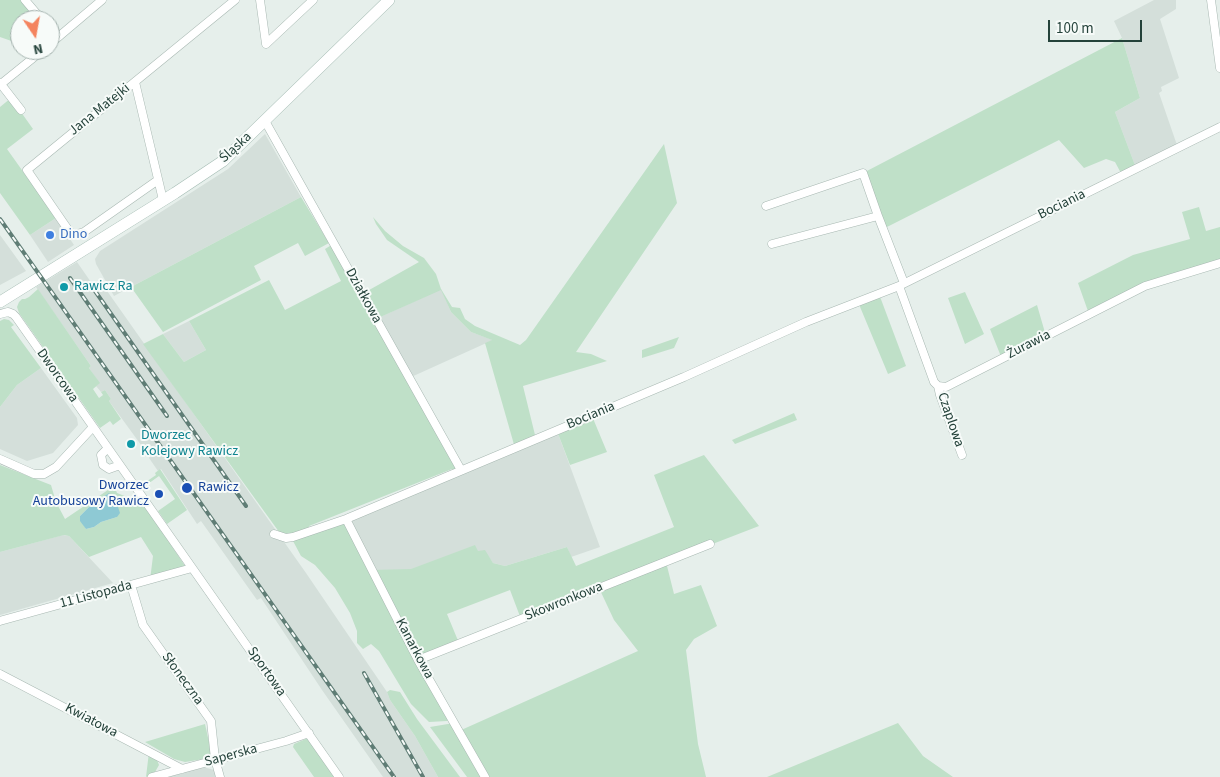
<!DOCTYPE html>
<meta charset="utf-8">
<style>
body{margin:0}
#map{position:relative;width:1220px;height:777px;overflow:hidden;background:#e6efeb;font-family:"Source Sans 3",sans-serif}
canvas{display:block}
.north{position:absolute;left:10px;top:10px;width:50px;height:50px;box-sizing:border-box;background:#f7fbf9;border:1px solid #a3b1ad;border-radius:50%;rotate:168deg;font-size:14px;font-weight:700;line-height:20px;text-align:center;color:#24423a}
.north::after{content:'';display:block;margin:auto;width:18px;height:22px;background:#f4845f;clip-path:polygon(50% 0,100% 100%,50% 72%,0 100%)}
.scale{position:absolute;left:1048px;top:20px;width:94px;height:22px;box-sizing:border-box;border:2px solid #24423a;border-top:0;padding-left:6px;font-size:15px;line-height:18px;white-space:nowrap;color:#24423a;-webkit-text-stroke:4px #f7fbf9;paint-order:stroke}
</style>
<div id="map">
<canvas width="1220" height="777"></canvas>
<div class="north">N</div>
<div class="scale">100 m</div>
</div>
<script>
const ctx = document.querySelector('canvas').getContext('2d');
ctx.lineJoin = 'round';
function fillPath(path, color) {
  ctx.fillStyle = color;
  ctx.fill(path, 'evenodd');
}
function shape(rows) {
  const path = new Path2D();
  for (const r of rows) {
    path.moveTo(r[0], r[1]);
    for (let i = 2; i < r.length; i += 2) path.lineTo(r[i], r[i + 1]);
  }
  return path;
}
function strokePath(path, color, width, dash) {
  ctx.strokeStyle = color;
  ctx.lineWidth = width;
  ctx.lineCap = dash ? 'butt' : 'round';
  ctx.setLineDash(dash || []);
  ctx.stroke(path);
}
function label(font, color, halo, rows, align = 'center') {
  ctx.font = font + ' "Source Sans 3",sans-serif';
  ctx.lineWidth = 4;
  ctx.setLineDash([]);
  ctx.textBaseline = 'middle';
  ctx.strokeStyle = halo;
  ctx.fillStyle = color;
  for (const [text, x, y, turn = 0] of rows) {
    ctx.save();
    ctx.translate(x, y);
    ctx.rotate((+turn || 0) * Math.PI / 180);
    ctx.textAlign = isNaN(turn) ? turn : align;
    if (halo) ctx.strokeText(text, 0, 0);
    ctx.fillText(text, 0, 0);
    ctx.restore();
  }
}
const built = shape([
 [1154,0,1176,0,1176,9,1160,19,1179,78,1161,87,1162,91,1159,93,1178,148,1136,168,1115,112,1140,98,1122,38,1114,21],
 [265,134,301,197,114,296,96,264,95,259,100,251,228,169],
 [56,218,74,245,48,262,30,235],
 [0,235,26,271,0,285],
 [77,262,93,285,100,281,306,573,387,692,390,700,415,736,438,777,383,777,322,690,261,598,257,600,201,521,197,524,161,469,158,471,149,458,151,455,146,448,144,449,109,401,111,399,105,390,101,392,96,386,99,383,89,368,91,366,36,287],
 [441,289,451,312,471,332,493,340,409,378,376,319],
 [189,321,206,350,184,362,163,334],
 [41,368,77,418,78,425,53,453,27,461,0,449,0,407,17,385],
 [557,431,600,547,571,557,567,547,505,566,493,563,488,556,433,569,374,574,346,519],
 [63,535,69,536,113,583,0,615,0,552],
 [203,767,214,770,216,777,168,777]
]);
const green = shape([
 [0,0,25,0,42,20,20,20,20,44,0,37],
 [1122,38,1140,98,1115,112,1136,168,1122,175,1115,162,1106,159,1084,168,1059,140,883,229,863,173],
 [11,98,33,129,7,149,56,218,30,235,0,193,0,107],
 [664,144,677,203,576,352,591,354,607,361,523,386,536,439,515,448,485,343,492,340,471,332,451,312,441,290,376,319,461,470,456,473,452,469,309,526,310,531,346,519,370,570,411,569,475,545,478,551,485,550,493,563,505,566,567,547,576,566,674,527,654,475,704,455,759,526,666,562,674,594,701,585,717,626,694,639,686,650,698,744,706,777,467,777,430,727,454,723,459,731,638,651,614,620,599,588,521,619,510,590,447,614,459,643,419,660,451,716,447,721,429,722,411,704,379,651,371,644,363,649,357,643,357,631,350,613,335,588,315,565,301,556,293,541,293,537,282,536,143,344,163,334,184,362,206,350,189,321,269,280,285,310,341,281,325,249,333,244,362,294,419,262,387,240,376,224,373,217,385,231,403,246,424,258,436,274,441,289,452,307,460,308,465,319,475,326,520,345,526,340],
 [301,197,329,243,305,256,298,243,254,266,261,280,163,332,131,287],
 [1199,207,1206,231,1220,227,1220,263,1145,286,1089,314,1078,283,1133,255,1190,239,1182,212],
 [38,289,91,366,89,368,100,383,93,389,99,398,103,395,101,392,105,390,111,399,109,401,121,419,113,425,110,421,100,428,19,313,17,307,19,302,22,299,25,299,29,297],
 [965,292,984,334,965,344,948,298],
 [879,294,906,366,888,374,858,302],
 [1037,305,1046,336,1002,359,990,329],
 [4,319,9,320,14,325,11,327,41,368,17,385,0,407,0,321],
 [679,337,674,348,642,358,642,350],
 [794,413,797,420,735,444,732,440],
 [592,416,607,452,570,465,557,431],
 [0,465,51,485,56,502,65,519,108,490,109,486,113,483,117,493,135,500,138,495,185,566,183,570,150,580,153,556,141,537,89,557,69,536,64,535,0,552],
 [108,494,117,517,101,522,94,527,86,529,80,516,91,505],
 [160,469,187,510,167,524,158,511,175,499,159,476,145,486,143,484,156,475,155,473],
 [390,690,400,692,417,719,460,777,438,777,415,736,390,700,387,692],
 [898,723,923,756,953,777,767,777],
 [205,724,211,751,210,755,204,759,185,762,174,759,145,742],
 [308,738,336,777,314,777,293,747,294,744],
 [149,752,157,760,159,765,155,772,146,777]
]);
const water = shape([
 [109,493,117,504,120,513,117,517,101,522,94,527,86,529,80,521,80,516,91,505]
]);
const street = shape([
 [25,0,42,20],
 [260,0,266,44,313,0],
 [1211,0,1220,68],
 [50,30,57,38],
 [50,44,102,0],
 [135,82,163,200],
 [0,83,21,110],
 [1,84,43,50],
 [265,121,461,470],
 [158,180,84,232,73,235,69,231,27,170,235,0],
 [766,206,863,173,878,216],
 [772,244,878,216,904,283],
 [899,286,934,382,938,386,946,387,1145,286,1220,263],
 [0,314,8,312,13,314,16,317,339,777],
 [938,386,940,395,962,455],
 [108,448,101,455,103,465,109,469,120,465],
 [0,459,34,474,44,474,56,467,93,427],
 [346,519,418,660,485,777],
 [274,534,286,538,293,537,346,519,684,377,806,322,899,286,1220,127],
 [131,585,143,625,211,721,215,759,220,777],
 [0,621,192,568],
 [418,660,710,544],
 [0,674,182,769],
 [152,777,286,741,309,733]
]);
const secondary = shape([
 [0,302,175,193,223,161,389,0]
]);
const rail = shape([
 [0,219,394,777],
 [70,278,167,416],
 [95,291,246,506],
 [364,673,423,777]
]);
const markers = [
 [50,235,5,"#3f7fe0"],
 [64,287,5,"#0f9aa8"],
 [131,444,5,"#0f9aa8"],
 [187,488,6,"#1a4fb4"],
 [159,494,5,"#1a4fb4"]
];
const streetNames = [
 ["Jana Matejki",100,110,-39],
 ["Śląska",236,148,-42],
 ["Bociania",1062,205,-26],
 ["Działkowa",363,296,61],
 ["Żurawia",1029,345,-27],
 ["Dworcowa",57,376,55],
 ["Bociania",591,416,-23],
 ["Czaplowa",950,420,71],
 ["11 Listopada",96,595,-15],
 ["Skowronkowa",564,602,-22],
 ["Kanarkowa",414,649,62],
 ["Sportowa",266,672,55],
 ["Słoneczna",182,679,54],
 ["Kwiatowa",91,721,28],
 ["Saperska",231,756,-15]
];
const shopNames = [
 ["Dino",60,235]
];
const cultureNames = [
 ["Rawicz Ra",74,287],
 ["Dworzec",141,436],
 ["Kolejowy Rawicz",141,452]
];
const transitNames = [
 ["Dworzec",149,486],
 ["Autobusowy Rawicz",149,502],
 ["Rawicz",198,488,"left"]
];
fillPath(built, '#d4dfda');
fillPath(green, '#bfe0c8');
fillPath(water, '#8ec9d4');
strokePath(street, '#a8b8b2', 9);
strokePath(secondary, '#a4bbb3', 12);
strokePath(street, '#fff', 8);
strokePath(secondary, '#fff', 11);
strokePath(rail, '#5f7d75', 4);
strokePath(rail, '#f7fbf9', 2, [5.5]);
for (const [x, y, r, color] of markers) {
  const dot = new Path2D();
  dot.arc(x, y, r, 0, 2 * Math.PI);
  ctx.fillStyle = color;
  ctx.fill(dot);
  strokePath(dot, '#f7fbf9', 2);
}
label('14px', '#24423a', '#f7fbf9', streetNames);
label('14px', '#366cbe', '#f7fbf9', shopNames, 'left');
label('14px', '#0d838f', '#f7fbf9', cultureNames, 'left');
label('14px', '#164399', '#f7fbf9', transitNames, 'right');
</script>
